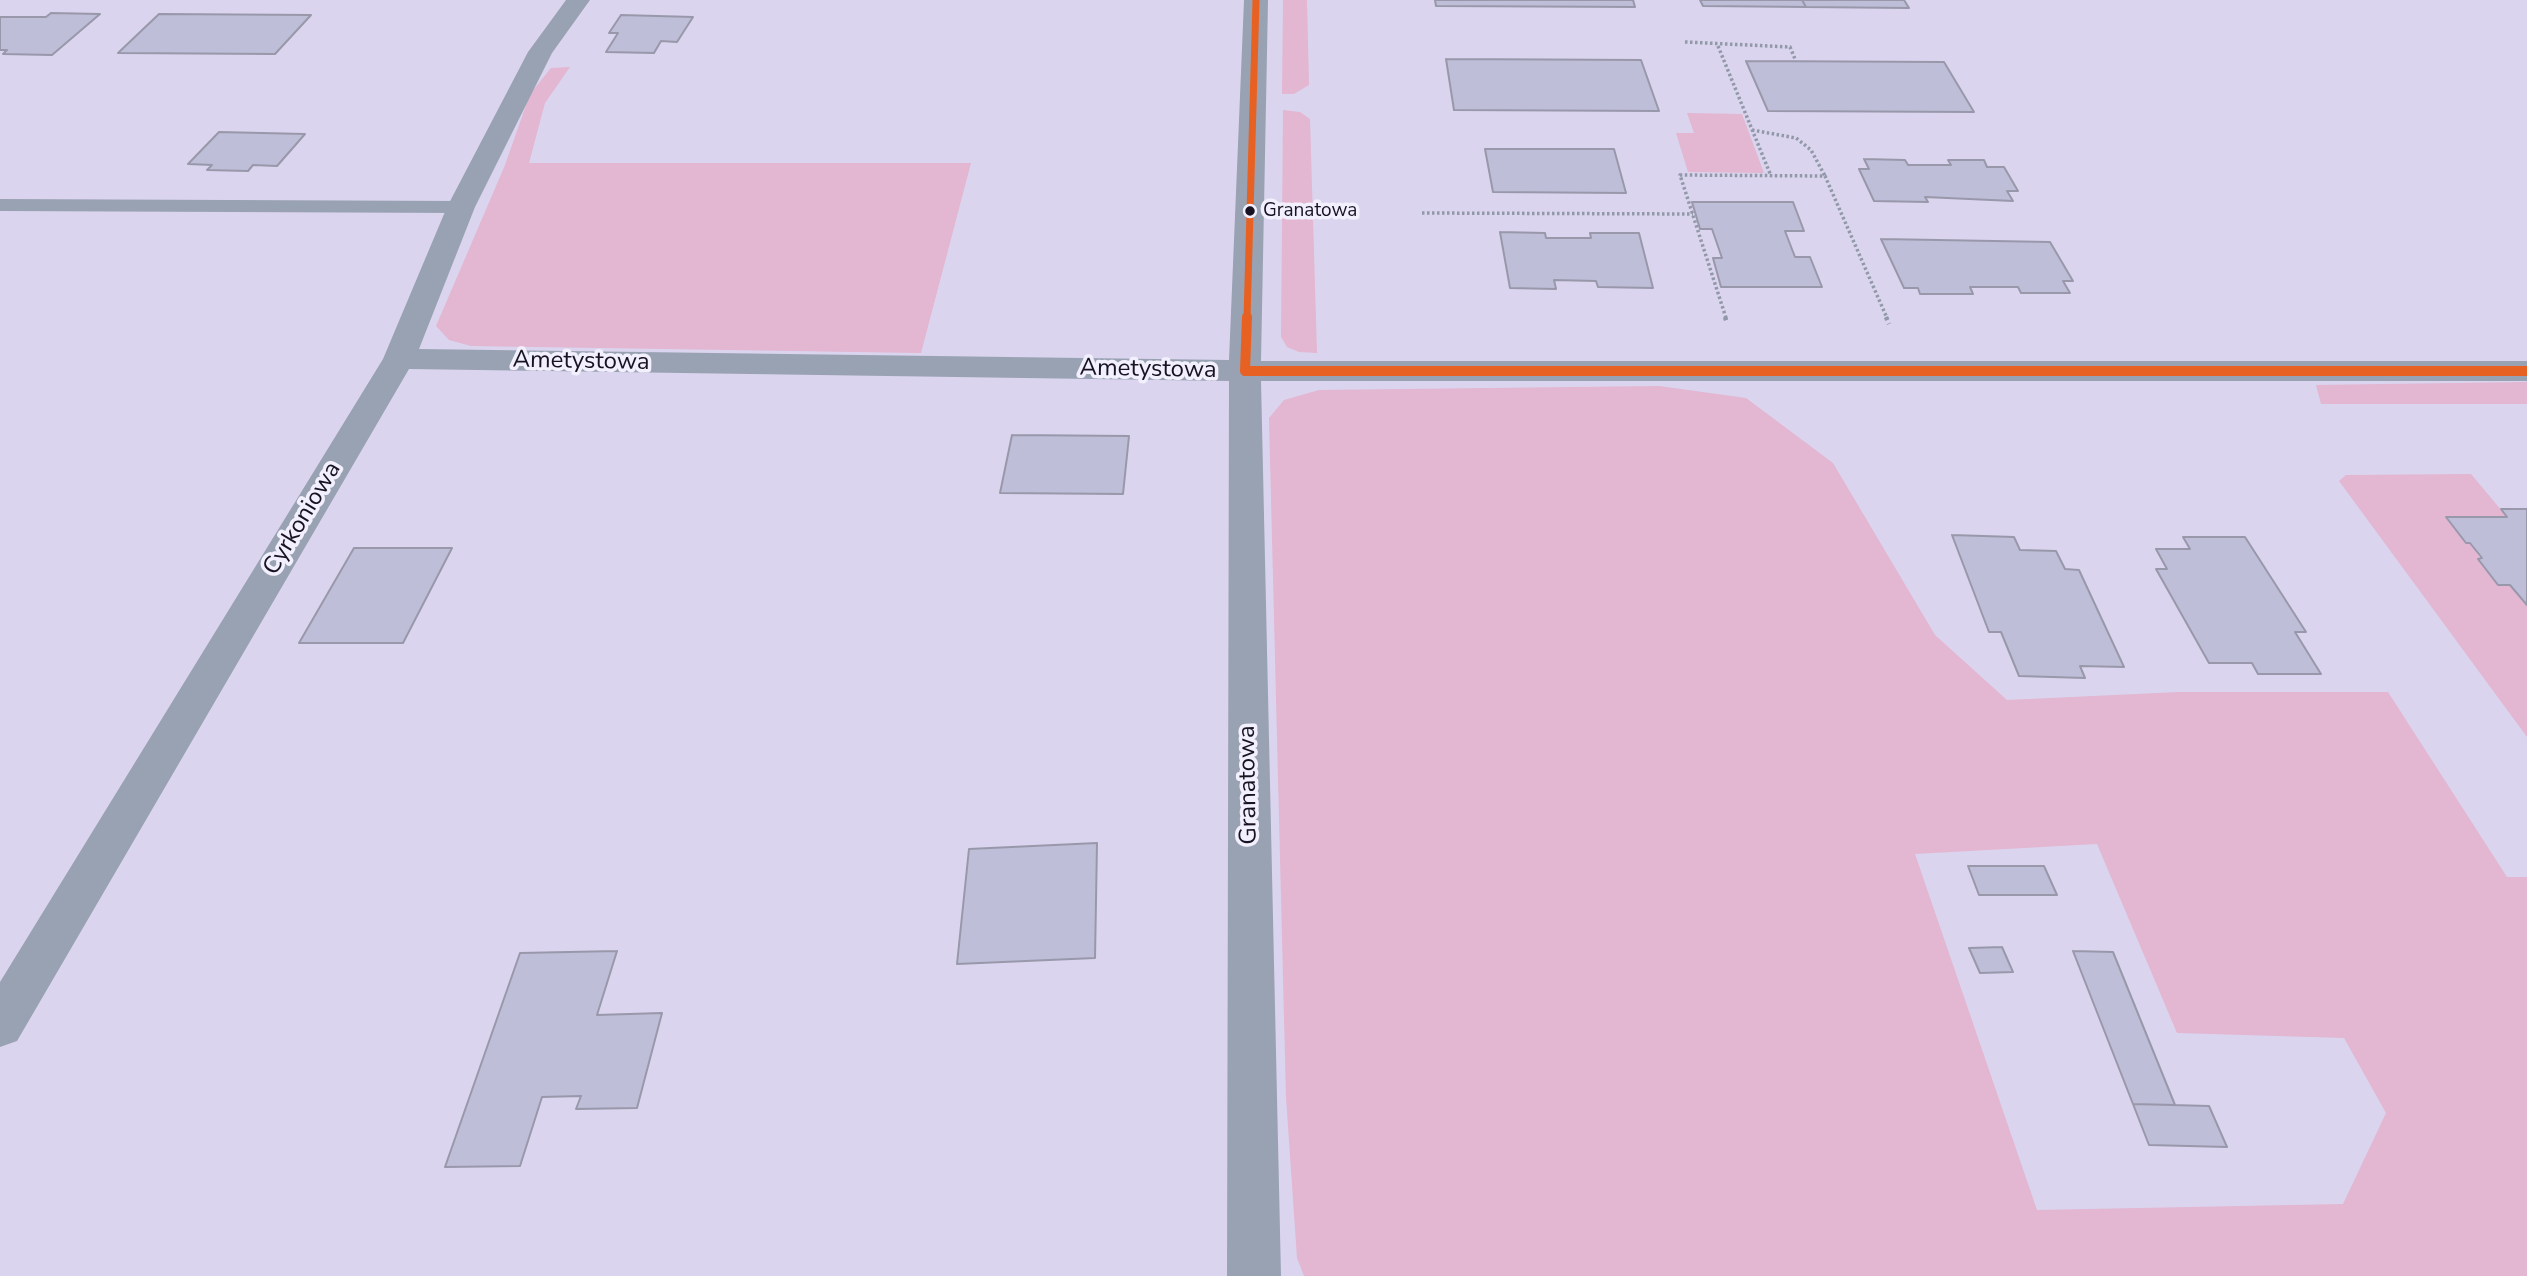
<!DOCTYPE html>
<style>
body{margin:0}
canvas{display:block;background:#dad4ee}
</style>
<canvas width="2527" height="1276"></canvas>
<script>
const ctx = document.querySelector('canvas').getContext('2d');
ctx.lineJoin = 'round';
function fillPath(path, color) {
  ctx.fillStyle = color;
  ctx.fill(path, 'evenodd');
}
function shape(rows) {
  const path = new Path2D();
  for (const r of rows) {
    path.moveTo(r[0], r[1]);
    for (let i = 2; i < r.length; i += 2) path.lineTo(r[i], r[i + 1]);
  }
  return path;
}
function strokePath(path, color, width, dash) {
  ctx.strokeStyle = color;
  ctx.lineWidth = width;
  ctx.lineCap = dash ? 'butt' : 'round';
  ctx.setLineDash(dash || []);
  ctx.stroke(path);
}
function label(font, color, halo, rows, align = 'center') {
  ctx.font = font + ' "Nunito Sans",sans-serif';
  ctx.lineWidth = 7;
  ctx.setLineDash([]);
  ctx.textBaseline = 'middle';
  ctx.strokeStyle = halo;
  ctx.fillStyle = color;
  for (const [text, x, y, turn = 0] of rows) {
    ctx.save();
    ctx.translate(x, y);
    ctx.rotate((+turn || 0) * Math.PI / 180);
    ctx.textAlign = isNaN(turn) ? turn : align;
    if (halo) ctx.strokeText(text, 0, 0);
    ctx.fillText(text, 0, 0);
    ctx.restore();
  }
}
const green = shape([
 [1283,0,1307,0,1309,85,1294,94,1282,94],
 [570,67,545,103,529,163,971,163,921,353,471,346,449,340,436,326,505,165,530,94,551,68],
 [1283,110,1300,112,1310,119,1317,353,1299,352,1287,347,1281,337],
 [1687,113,1742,114,1764,173,1688,172,1676,133,1694,133],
 [2527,382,2527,404,2321,404,2316,385],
 [1659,386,1746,398,1833,463,1935,635,2007,700,2179,692,2388,692,2507,877,2527,877,2527,1276,1304,1276,1297,1258,1286,1097,1269,418,1284,400,1319,390],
 [2097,844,2177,1033,2344,1038,2386,1113,2343,1204,2037,1210,1915,854],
 [2471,474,2507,517,2447,518,2466,543,2470,543,2498,585,2510,585,2527,605,2527,737,2339,481,2346,475]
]);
const building = shape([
 [1435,0,1633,0,1635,7,1436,6,1435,0],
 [1700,0,1802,0,1806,7,1703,6,1700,0],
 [1802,0,1904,0,1909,8,1806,7,1802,0],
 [51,13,100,14,52,55,3,54,7,50,0,50,0,17,46,17,51,13],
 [159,14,311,15,275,54,118,53,159,14],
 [621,15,693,17,677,42,661,41,654,53,606,52,618,33,609,33,621,15],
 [1446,59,1641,60,1659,111,1454,110,1446,59],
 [1746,61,1944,62,1974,112,1768,111,1746,61],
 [219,132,305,134,277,166,253,165,248,171,207,170,212,165,188,164,219,132],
 [1485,149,1614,149,1626,193,1493,192,1485,149],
 [1864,159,1905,160,1908,165,1951,165,1948,160,1984,160,1987,167,2004,167,2018,191,2007,191,2013,201,1925,197,1928,202,1874,201,1859,169,1869,169,1864,159],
 [1692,202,1793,202,1804,231,1785,231,1795,257,1810,257,1822,287,1721,287,1713,258,1722,258,1712,229,1700,229,1692,202],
 [1500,232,1545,233,1546,238,1591,238,1590,233,1639,233,1653,288,1598,287,1596,281,1554,280,1556,289,1510,288,1500,232],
 [1881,239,2050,242,2073,281,2063,281,2070,293,2021,293,2018,287,1970,287,1973,294,1920,294,1918,288,1904,288,1881,239],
 [1012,435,1129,436,1123,494,1000,493,1012,435],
 [2501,509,2527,509,2527,605,2510,585,2498,585,2478,559,2482,558,2470,543,2466,543,2446,517,2507,517,2501,509],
 [1952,535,2014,537,2020,550,2056,551,2065,569,2079,570,2124,667,2080,666,2085,678,2019,676,2001,632,1989,632,1952,535],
 [2183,537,2245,537,2306,632,2295,632,2321,674,2258,674,2252,663,2209,663,2156,569,2167,569,2156,549,2190,549,2183,537],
 [354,548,452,548,403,643,299,643,354,548],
 [1097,843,1095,958,957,964,969,849,1097,843],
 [1968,866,2044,866,2057,895,1979,895,1968,866],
 [2002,947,2013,972,1980,973,1969,948,2002,947],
 [617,951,597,1015,662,1013,637,1108,576,1109,581,1096,542,1097,520,1166,445,1167,520,953,617,951],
 [2073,951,2113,952,2175,1105,2133,1104,2073,951],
 [2133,1104,2209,1106,2227,1147,2149,1145,2133,1104]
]);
const pathFar1 = shape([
 [1685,42,1790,47,1795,59],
 [1718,46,1771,176],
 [1752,130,1796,138,1811,150,1825,176],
 [1422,213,1693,214],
 [1726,318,1680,175,1825,176,1887,318]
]);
const path = shape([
 [1725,317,1727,323],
 [1886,317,1889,324]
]);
const service = shape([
 [0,199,461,201,471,207,461,213,0,211,0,199]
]);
const minor = shape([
 [566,0,590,0,552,53,475,207,419,349,1229,360,1244,0,1268,0,1261,361,2527,361,2527,381,1261,381,1281,1276,1227,1276,1229,381,409,369,17,1041,0,1047,0,982,383,359,447,207,528,52,566,0]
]);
const bus1Far1 = shape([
 [1247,318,1256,0]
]);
const bus1 = shape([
 [1247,317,1245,371,2527,371]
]);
const markers = [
 [1250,211,6,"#171323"]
];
const farBusnames = [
 ["Granatowa",1263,211]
];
const streetNames = [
 ["Ametystowa",581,362,1],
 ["Ametystowa",1148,370,1],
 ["Cyrkoniowa",303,519,-59],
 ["Granatowa",1249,785,-91]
];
fillPath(green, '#e3b6d1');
fillPath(building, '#bebed9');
strokePath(building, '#9998ab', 2);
strokePath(pathFar1, '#9199a8', 3.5, [2.5, 2.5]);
strokePath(path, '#9199a8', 4.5, [3.5, 3.5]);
fillPath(service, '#99a2b3');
fillPath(minor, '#99a2b3');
strokePath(bus1Far1, '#e76122', 7);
strokePath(bus1, '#e76122', 10);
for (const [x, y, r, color] of markers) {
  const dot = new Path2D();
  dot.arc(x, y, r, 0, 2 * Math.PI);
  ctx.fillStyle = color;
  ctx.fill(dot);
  strokePath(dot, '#f3f0fe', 2.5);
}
label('19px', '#171323', '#f3f0fe', farBusnames, 'left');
label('24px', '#171323', '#f3f0fe', streetNames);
</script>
